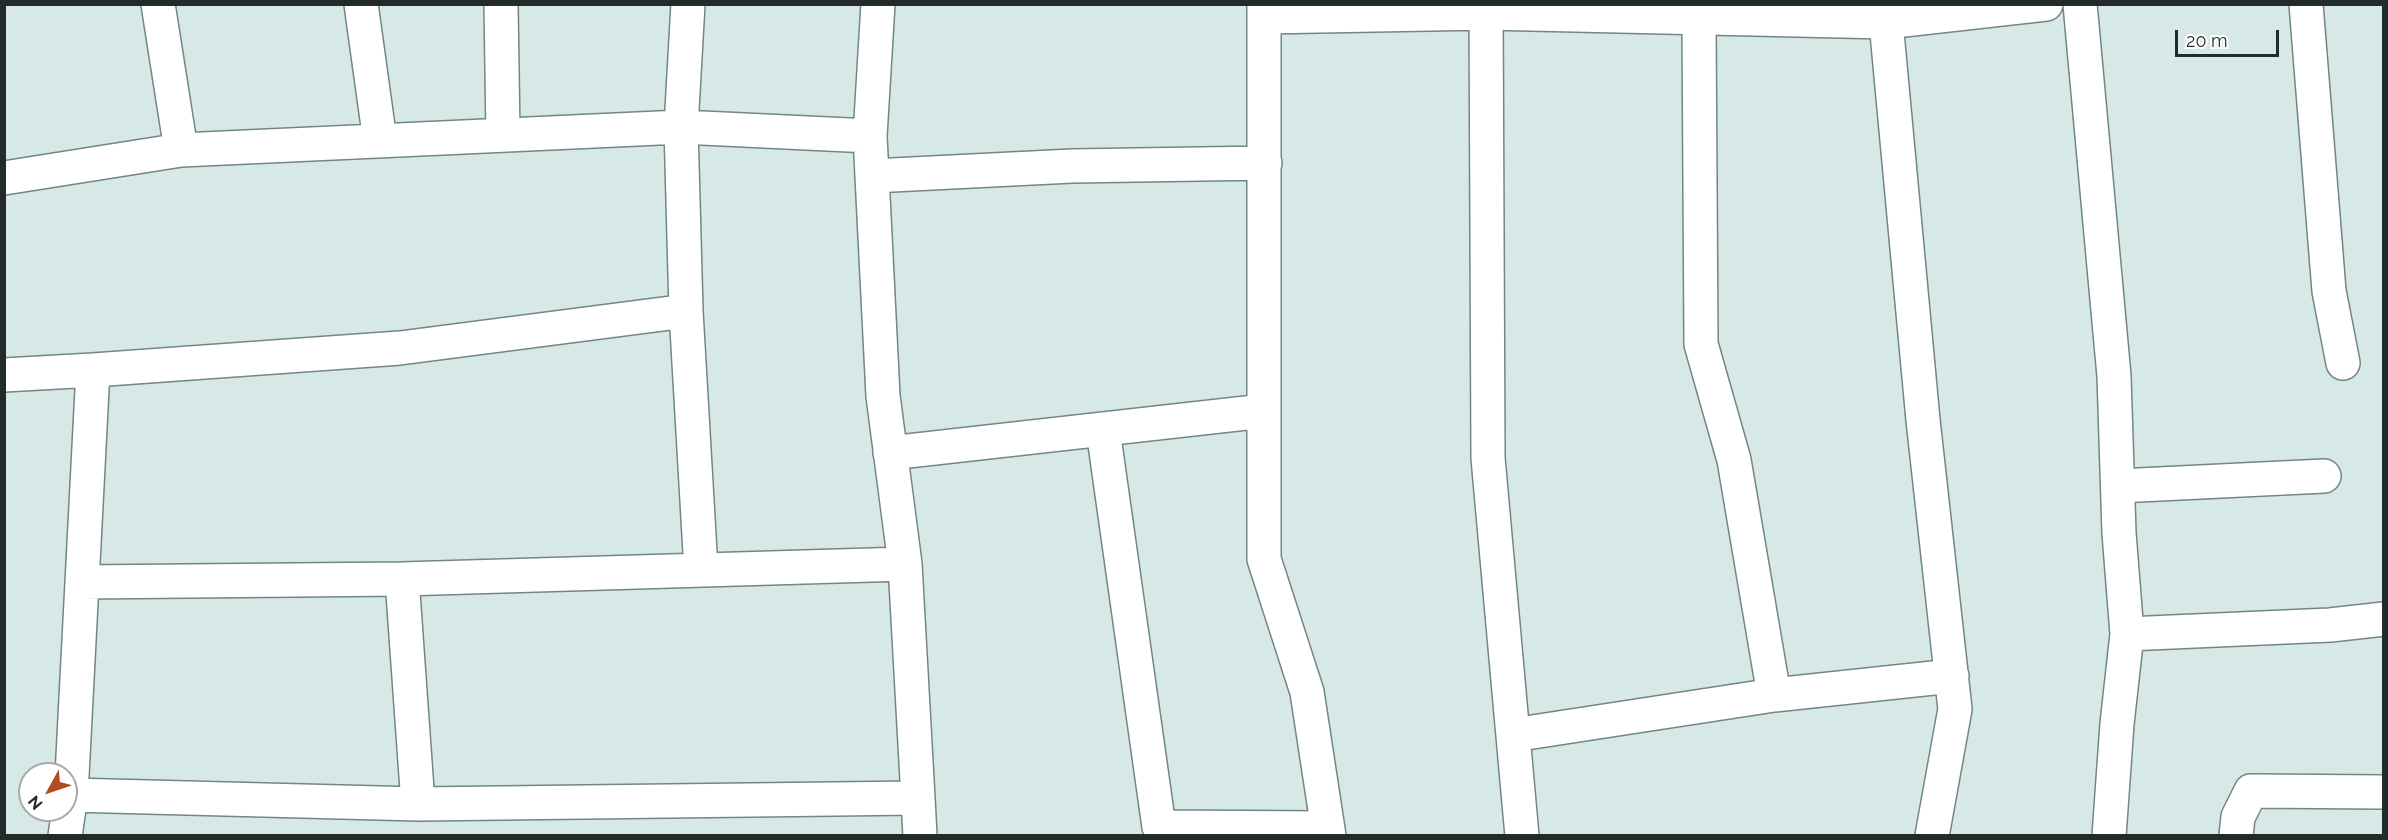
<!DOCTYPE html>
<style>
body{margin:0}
#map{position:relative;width:2388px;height:840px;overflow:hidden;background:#d6e9e7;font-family:Raleway,sans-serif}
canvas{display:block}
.frame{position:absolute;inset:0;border:6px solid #232b2a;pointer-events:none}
.north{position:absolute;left:18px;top:762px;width:60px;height:60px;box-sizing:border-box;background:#fff;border:2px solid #a7aaaa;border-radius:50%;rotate:230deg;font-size:16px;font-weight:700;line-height:24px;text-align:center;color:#232b2a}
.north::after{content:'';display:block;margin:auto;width:21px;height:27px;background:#b24c1f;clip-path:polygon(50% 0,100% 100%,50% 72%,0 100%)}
.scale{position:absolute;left:2175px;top:30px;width:104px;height:27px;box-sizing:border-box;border:3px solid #232b2a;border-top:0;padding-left:8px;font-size:18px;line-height:21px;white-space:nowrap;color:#232b2a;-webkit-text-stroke:4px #fff;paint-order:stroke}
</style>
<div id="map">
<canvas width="2388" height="840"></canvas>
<div class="frame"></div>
<div class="north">N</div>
<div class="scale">20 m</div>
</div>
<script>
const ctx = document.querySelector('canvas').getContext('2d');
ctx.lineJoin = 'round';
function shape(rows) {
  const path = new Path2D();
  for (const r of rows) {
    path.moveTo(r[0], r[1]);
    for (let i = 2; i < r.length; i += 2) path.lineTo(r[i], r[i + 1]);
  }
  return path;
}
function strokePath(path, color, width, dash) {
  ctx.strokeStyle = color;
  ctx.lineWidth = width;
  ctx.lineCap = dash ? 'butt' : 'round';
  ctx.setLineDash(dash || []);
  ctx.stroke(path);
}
const minor = shape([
 [158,4,181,150,681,127,688,4],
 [361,4,380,141],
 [501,4,503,135],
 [1264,4,1264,559,1307,692,1329,836],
 [1486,4,1488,458,1522,836],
 [1886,4,1886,22,2046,4],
 [2080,4,2114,376,2119,533,2127,634,2330,625,2384,619],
 [2306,4,2329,291,2343,363],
 [1264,17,1486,13,1886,22,1923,420,1955,709,1932,836],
 [1695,18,1699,22,1701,344,1734,460,1774,695],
 [872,176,1072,166,1265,163],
 [4,178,181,150],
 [686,311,701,570],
 [93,370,400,348,686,311,681,127,870,136],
 [4,375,93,370,71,795,65,836],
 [1103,430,1159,827,1327,828],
 [890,453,1264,411],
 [2118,486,2324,476],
 [402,579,905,564],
 [82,582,402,579,418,804],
 [1513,735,1774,695,1952,676],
 [71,795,418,804,918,798,905,564,883,396,870,136,878,4],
 [918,798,920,836],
 [2109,836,2117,724,2127,634],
 [2236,836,2238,817,2251,791,2384,792]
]);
strokePath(minor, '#748684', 36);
strokePath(minor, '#fff', 33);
</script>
